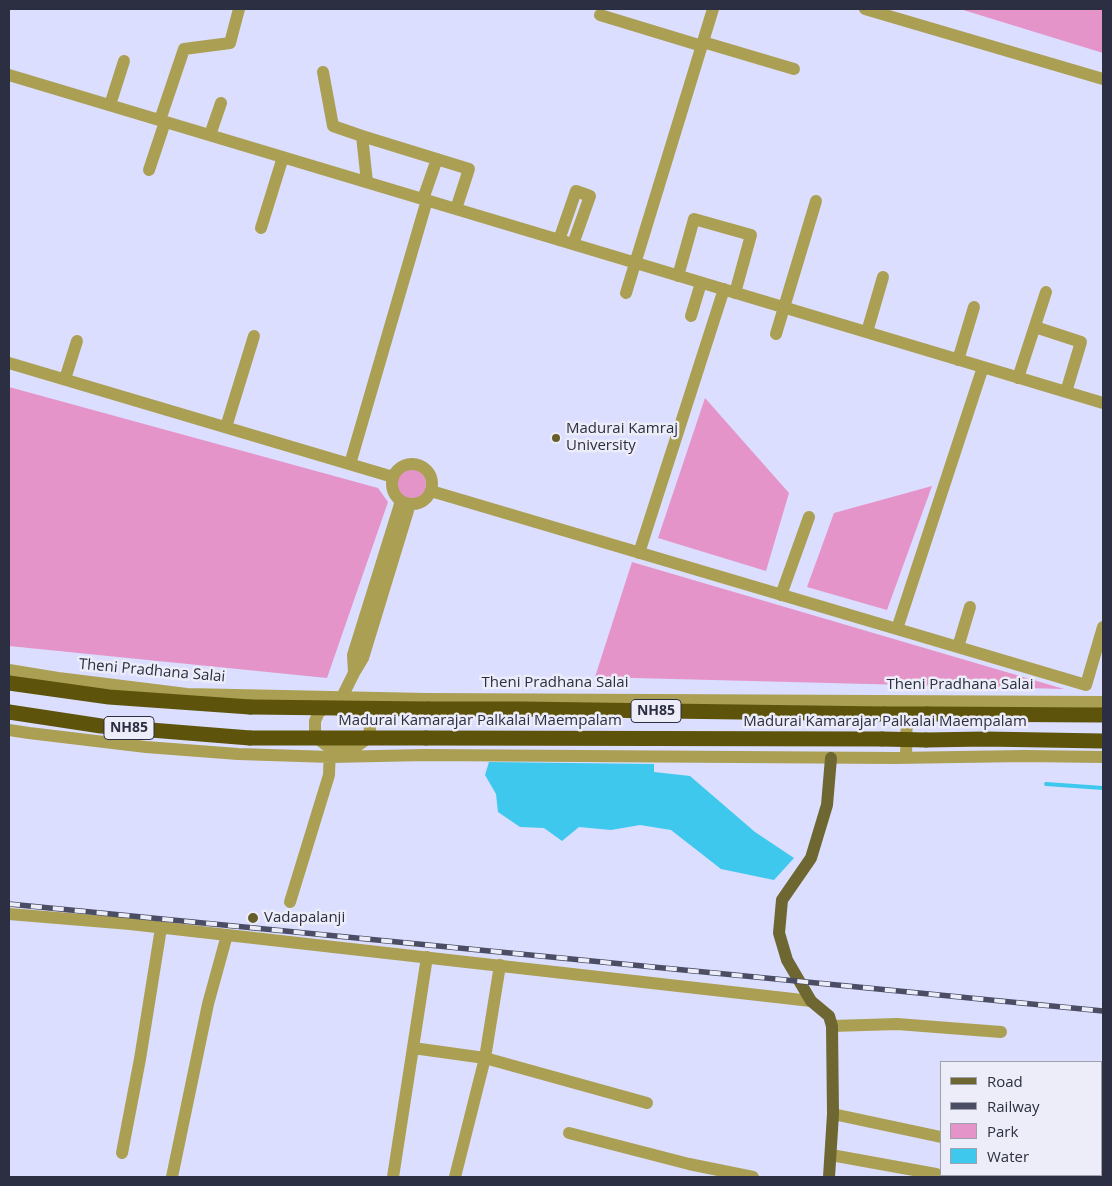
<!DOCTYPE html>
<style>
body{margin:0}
#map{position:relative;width:1112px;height:1186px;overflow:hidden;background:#dbdefe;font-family:"Open Sans",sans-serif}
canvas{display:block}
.frame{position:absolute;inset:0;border:10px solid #2c2e42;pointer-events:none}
.legend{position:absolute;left:940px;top:1061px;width:162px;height:115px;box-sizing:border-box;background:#ecedf8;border:1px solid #9fa1af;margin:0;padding:6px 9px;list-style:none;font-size:15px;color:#2c2e42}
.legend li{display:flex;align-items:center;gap:10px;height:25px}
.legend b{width:25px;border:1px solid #9fa1af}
</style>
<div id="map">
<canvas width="1112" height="1186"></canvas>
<div class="frame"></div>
<ul class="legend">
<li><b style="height:6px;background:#6f6732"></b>Road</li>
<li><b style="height:6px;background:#4a4d63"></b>Railway</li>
<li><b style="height:14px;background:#e594c9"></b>Park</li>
<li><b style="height:14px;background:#3fc8ee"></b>Water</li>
</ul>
</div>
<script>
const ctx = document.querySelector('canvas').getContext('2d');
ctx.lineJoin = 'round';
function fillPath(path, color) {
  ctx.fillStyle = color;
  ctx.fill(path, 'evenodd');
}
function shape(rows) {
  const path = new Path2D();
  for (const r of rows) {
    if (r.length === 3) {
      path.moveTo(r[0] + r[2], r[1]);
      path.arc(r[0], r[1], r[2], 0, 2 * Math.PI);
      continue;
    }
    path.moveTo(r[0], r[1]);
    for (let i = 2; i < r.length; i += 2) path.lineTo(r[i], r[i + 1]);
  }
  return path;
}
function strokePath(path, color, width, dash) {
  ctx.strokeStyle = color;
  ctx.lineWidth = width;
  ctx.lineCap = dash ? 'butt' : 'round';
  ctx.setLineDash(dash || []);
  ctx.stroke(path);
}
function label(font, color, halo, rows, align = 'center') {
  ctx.font = font + ' "Open Sans",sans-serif';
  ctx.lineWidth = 5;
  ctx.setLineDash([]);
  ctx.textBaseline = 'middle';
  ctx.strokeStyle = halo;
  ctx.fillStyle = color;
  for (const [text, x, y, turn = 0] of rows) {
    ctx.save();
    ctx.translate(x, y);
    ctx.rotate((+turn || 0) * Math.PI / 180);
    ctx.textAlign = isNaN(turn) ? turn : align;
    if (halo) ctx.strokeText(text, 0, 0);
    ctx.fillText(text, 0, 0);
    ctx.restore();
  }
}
const green = shape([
 [960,9,1103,9,1103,53],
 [9,387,378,488,388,502,327,678,9,646],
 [705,398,789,493,766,571,658,538],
 [411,484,15],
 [932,486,887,610,807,587,834,513],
 [632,562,1064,689,595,677]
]);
const water = shape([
 [489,762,654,764,654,772,690,776,755,832,794,858,774,880,721,869,671,830,640,825,611,830,579,827,562,841,544,828,520,827,498,812,496,794,485,775]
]);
const stream = shape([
 [1046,784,1103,788]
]);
const minor = shape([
 [865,9,1103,79],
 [600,15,702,46],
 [703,42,794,69],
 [323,72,333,126,362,136,367,182],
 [9,75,1103,403],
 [110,105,124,61],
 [160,120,184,49,230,43,239,9],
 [210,135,221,103],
 [362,136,469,169,456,209],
 [149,170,165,122],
 [423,199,437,159],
 [261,228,283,157],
 [559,240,576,191,590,196,573,244],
 [678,276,694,219,751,235,735,293],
 [626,293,713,9],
 [691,316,701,283],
 [1035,327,1081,342,1066,392],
 [867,332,883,277],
 [776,334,816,201],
 [958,360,974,307],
 [9,363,393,477],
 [1018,378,1046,292],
 [65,379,77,341],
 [226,427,254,336],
 [412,484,20],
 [350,464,427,200],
 [431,491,1086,685,1103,627],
 [639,553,724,289],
 [781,595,809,517],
 [897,629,983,367],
 [958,647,970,607],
 [9,670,58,678,187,694,427,699,1103,702],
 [354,673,353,655,401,501],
 [343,704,342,697,354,673,363,658,410,504],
 [343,705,357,707,366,712,369,721,370,730,367,739,357,746,343,748,326,745,317,738,315,730,315,721,319,712,328,707,343,705],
 [9,730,29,733,146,747,238,754,331,757,425,755,894,758,1024,756,1103,757],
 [906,758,907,706],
 [290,902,329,775,330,746],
 [9,914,130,924,811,1001],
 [832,1026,897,1024,1001,1032],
 [413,1048,485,1058,647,1103],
 [833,1114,941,1137],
 [569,1133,689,1164,753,1177],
 [122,1153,140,1059,161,928],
 [831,1155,936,1174],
 [172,1177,208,1004,227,935],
 [393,1177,427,957],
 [455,1177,485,1058,500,965]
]);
const major = shape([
 [829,1177,833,1114,832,1026,829,1016,811,1001,787,960,779,933,782,900,811,858,827,805,831,758]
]);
const highway = shape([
 [9,683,109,697,250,707],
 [428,709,522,709,884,714],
 [9,712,101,726,250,738],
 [927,714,1103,715],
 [426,738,882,739],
 [926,740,985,739,1103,741]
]);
const rail = shape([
 [9,904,1103,1011]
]);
const highwayBridge = shape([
 [250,707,428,709],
 [884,714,927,714],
 [250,738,426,738],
 [882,739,926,740]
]);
const markers = [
 [556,438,5,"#665e2b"],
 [253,918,6,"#665e2b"]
];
const shields = [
 [656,711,50],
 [129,728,50]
];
const shieldNames = [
 ["NH85",656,711],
 ["NH85",129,728]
];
const poiNames = [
 ["Madurai Kamraj",566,429],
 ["University",566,446],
 ["Vadapalanji",264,918]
];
const streetNames = [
 ["Theni Pradhana Salai",152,671,5],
 ["Theni Pradhana Salai",555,683],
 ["Theni Pradhana Salai",960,685],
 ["Madurai Kamarajar Palkalai Maempalam",480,721],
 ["Madurai Kamarajar Palkalai Maempalam",885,722]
];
fillPath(green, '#e594c9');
fillPath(water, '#3fc8ee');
strokePath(stream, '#3fc8ee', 4);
strokePath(minor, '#ab9f54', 12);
strokePath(major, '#6f6732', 12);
strokePath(highway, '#5d530a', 15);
strokePath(rail, '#4a4d63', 5.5);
strokePath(rail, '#ecedf8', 4, [11]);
strokePath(highwayBridge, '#5d530a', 15);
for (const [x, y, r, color] of markers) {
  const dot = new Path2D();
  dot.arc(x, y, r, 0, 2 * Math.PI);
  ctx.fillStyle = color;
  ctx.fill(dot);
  strokePath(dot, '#ecedf8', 2);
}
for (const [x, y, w] of shields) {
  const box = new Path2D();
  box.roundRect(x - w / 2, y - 11.5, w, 23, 4);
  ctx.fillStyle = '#ecedf8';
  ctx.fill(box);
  strokePath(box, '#2c2e42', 1);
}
label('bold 14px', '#2c2e42', null, shieldNames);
label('15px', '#2c2e42', '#ecedf8', poiNames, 'left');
label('15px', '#2c2e42', '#ecedf8', streetNames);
</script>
